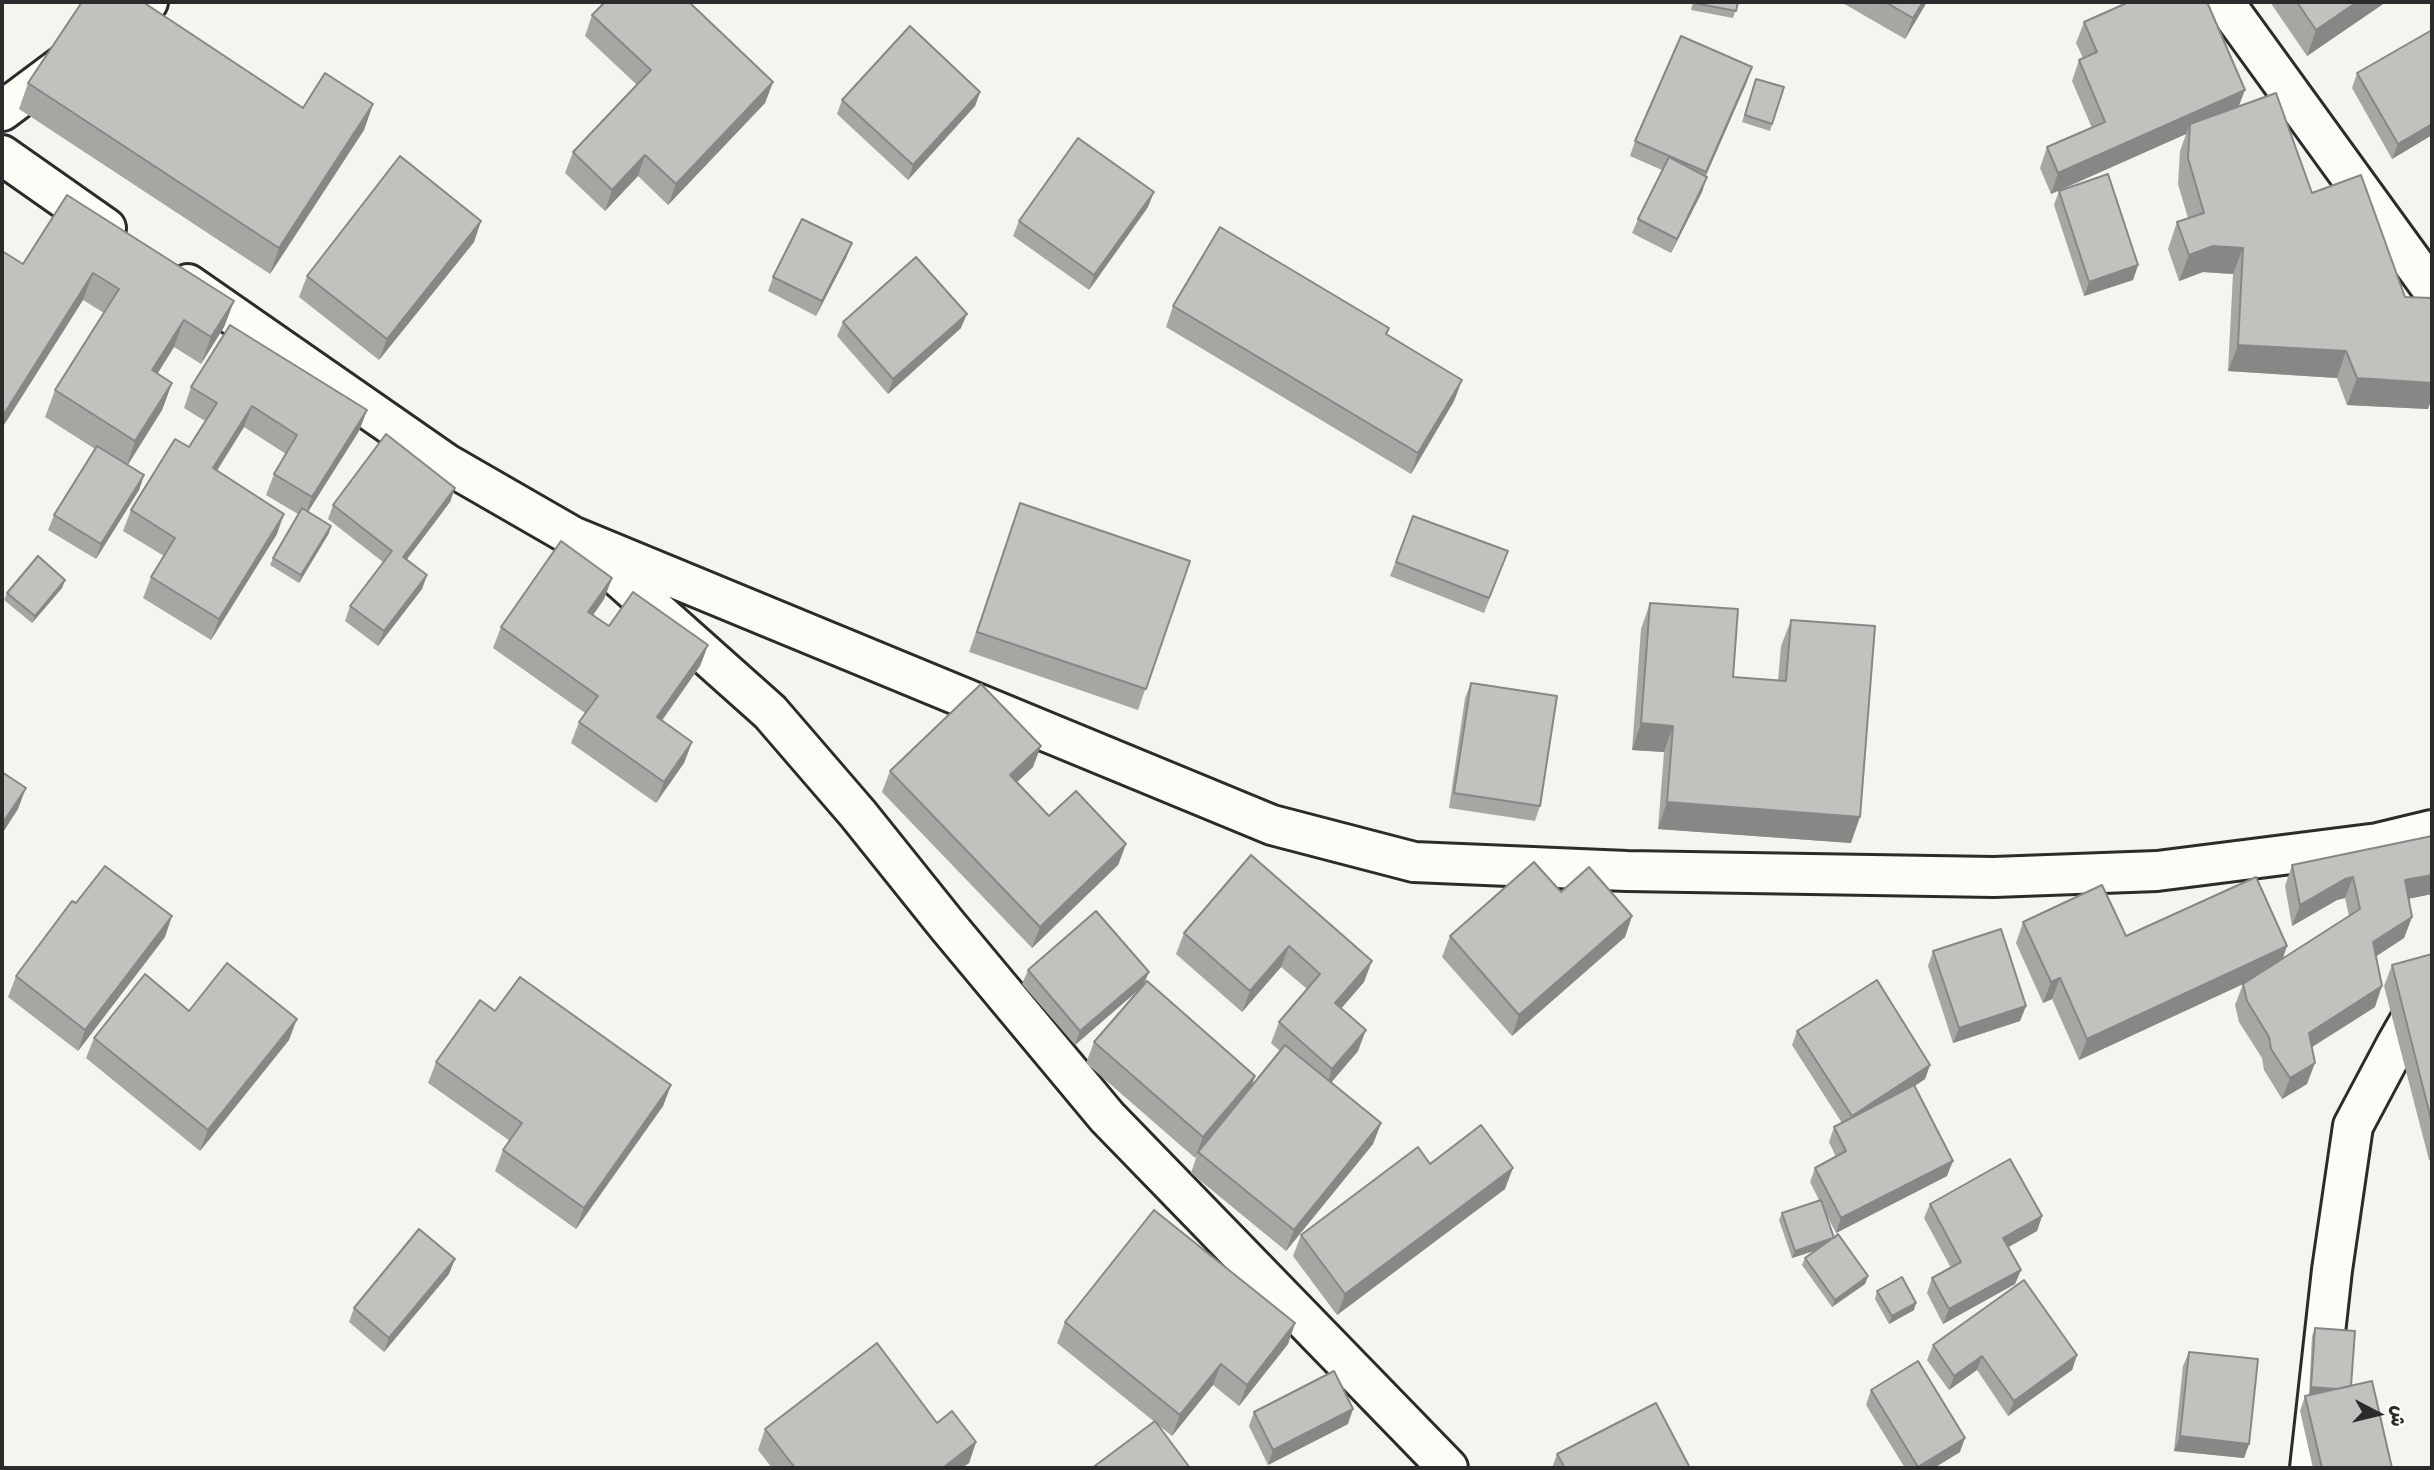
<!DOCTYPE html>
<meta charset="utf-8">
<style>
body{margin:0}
#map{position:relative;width:2434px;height:1470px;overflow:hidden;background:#f5f4ef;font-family:"Patrick Hand","Playpen Sans Arabic",sans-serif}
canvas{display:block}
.frame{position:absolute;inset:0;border:4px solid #2b2b2b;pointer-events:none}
.north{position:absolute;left:2343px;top:1379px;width:70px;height:70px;-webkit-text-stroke:5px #fdfcf7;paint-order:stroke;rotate:97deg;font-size:19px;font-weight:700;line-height:28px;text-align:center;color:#2b2b2b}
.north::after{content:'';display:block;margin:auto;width:24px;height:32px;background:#2b2b2b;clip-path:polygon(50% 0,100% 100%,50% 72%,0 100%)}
</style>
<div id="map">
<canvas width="2434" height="1470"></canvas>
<div class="frame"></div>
<div class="north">ش</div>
</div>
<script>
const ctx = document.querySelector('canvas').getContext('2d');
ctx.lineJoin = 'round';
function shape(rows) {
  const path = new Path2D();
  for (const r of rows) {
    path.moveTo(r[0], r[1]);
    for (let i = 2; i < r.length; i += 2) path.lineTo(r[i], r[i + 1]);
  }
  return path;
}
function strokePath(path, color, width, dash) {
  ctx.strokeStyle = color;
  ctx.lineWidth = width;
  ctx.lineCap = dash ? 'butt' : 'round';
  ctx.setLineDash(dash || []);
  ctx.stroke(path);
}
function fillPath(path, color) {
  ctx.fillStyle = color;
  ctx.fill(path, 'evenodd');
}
const minor = shape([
 [2224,2,2432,289],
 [2,111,148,2],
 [2,155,106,228],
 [188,284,447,464,572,536,1272,825,1414,862,1627,871,1994,877,2157,871,2378,843,2432,830],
 [595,556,770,712,858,814,947,925,1107,1117,1448,1468],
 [2310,1468,2332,1270,2353,1126,2396,1045,2432,982]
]);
const wall = shape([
 [1693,2,1738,2,1733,18,1691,10],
 [1841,2,1927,2,1905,39],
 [2270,2,2386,2,2307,56],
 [592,15,773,82,765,103,668,205,638,176,605,211,565,173,573,152,637,85,585,36],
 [2084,22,2239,106,2312,193,2405,297,2432,298,2432,397,2428,409,2347,405,2337,378,2228,371,2233,274,2203,272,2179,281,2168,249,2177,222,2188,218,2178,184,2180,151,2186,134,2051,194,2040,168,2047,147,2092,128,2072,81,2079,60,2083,58,2076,43],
 [1752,67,1705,176,1702,192,1671,253,1632,233,1638,219,1662,170,1630,156,1635,141],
 [2357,73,2432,135,2392,159,2352,88],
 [1756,79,1784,87,1770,131,1742,122],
 [28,83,303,108,373,104,364,130,270,274,19,109],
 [980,92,975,106,908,180,837,114,842,100],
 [2059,191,2138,265,2133,280,2084,296,2054,205],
 [67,195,234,301,224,327,201,364,174,347,157,374,172,383,162,410,127,465,144,475,139,490,96,559,48,530,54,515,95,449,45,417,55,390,104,313,83,300,2,428,2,251,23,264],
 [1148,207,1089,290,1013,236,1019,221],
 [481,221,474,242,379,360,299,297,307,276],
 [852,243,846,258,816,316,768,291,773,277],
 [1173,306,1387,334,1462,380,1454,401,1411,474,1166,327],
 [843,322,961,328,888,394,837,336],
 [191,387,367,410,359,431,308,512,329,533,299,583,270,565,273,558,298,514,266,495,274,474,286,454,244,427,217,471,277,534,211,640,143,598,151,577,164,556,123,531,131,510,189,447,205,421,184,408],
 [455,488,450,502,407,559,427,575,422,589,378,646,345,621,350,606,383,562,328,519,333,505],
 [1413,516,1508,551,1484,613,1390,576],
 [1013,524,1190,561,1138,710,969,652],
 [612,578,604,599,593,615,609,626,708,645,700,666,662,721,692,742,684,763,656,803,571,743,579,722,585,713,493,648,501,627],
 [65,580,62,588,32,623,4,600,7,593],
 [1650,603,1733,677,1778,681,1781,646,1791,620,1851,843,1658,829,1664,752,1632,750,1641,629],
 [1471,683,1540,806,1535,821,1449,808,1465,698],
 [1033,767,1017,782,1049,816,1126,844,1118,865,1032,948,882,792,890,771],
 [2432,836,2432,894,2408,899,2412,917,2404,938,2376,956,2375,1007,2312,1047,2307,1084,2282,1099,2264,1070,2262,1058,2239,1022,2235,1005,2243,984,2079,1060,2052,999,2043,1003,2016,943,2023,922,2283,958,2349,916,2345,898,2337,900,2292,926,2285,886,2292,865],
 [1251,855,1364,982,1341,1008,1358,1051,1331,1082,1381,1123,1373,1144,1286,1251,1191,1173,1197,1155,1195,1158,1086,1063,1094,1042,1142,987,1075,1045,1022,984,1028,970,1144,985,1251,1087,1280,1051,1271,1043,1279,1022,1307,989,1281,967,1242,1012,1176,954,1184,933],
 [1561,892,1632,916,1625,937,1512,1036,1442,957,1450,936],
 [76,903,165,937,78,1051,8,997,16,976],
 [1933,951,2026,1006,2020,1021,1953,1043,1928,966],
 [2432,954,2432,1160,2429,1160,2384,986,2392,965],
 [189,1011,289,1040,200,1151,86,1058,94,1038],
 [495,1011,671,1085,663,1106,576,1229,495,1171,503,1150,510,1141,428,1083,436,1062],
 [1797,1031,1930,1065,1925,1079,1915,1086,1947,1176,1836,1233,1824,1210,1834,1238,1868,1276,1865,1284,1832,1307,1802,1265,1805,1258,1815,1251,1792,1258,1779,1220,1782,1213,1819,1200,1810,1182,1815,1168,1836,1157,1829,1142,1834,1127,1842,1123,1792,1045],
 [1430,1164,1505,1189,1337,1315,1293,1256,1301,1235],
 [1930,1204,2042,1216,2037,1231,2008,1247,2021,1270,2015,1284,1943,1324,1927,1293,1932,1278,1951,1268,1924,1218],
 [449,1274,384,1352,349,1322,354,1308],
 [1877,1291,1914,1310,1889,1324,1875,1299],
 [1065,1322,1295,1323,1288,1344,1239,1406,1213,1385,1172,1436,1057,1343],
 [2315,1328,2351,1386,2392,1468,2313,1468,2300,1411,2305,1396,2311,1395,2309,1395,2312,1336],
 [1933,1345,2077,1355,2072,1370,2008,1416,1977,1370,1949,1390,1927,1360],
 [2189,1352,2249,1444,2244,1458,2174,1451,2183,1366],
 [1871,1390,1960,1452,1934,1468,1905,1468,1866,1405],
 [1254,1412,1348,1424,1268,1465,1249,1426],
 [937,1423,976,1442,969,1463,962,1468,772,1468,758,1450,765,1429],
 [1557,1454,1690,1468,1552,1468]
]);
const shadedWall = shape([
 [1923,2,1927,2,1905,39,1913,18],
 [2357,2,2386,2,2307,56,2316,30],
 [1752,67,1747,82,1701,187,1706,172],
 [773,82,765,103,668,205,676,184],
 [2245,90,2237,111,2190,124,2186,134,2051,194,2058,173],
 [980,92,975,106,908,180,913,165],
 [373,104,364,130,270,274,279,248],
 [2432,124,2432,135,2392,159,2398,144],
 [645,155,638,176,605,211,612,190],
 [1707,177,1702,192,1671,253,1677,239],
 [1154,192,1148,207,1089,290,1094,275],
 [481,221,474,242,379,360,387,339],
 [852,243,846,258,816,316,822,301],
 [2213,246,2243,248,2233,274,2203,272,2179,281,2189,255],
 [2138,265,2133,280,2084,296,2089,282],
 [93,273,83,300,2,428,2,417],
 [234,301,224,327,201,364,211,337],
 [967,314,961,328,888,394,893,379],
 [184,320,174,347,143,397,152,370],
 [2238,345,2346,351,2337,378,2228,371],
 [2357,378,2432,383,2432,397,2428,409,2347,405],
 [1462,380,1454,401,1411,474,1418,453],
 [172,383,162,410,126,468,135,441],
 [252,406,244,427,205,489,213,468],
 [367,410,359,431,304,518,312,497],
 [144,475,139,490,96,559,101,544],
 [455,488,450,502,398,571,403,557],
 [284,514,277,534,211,640,219,619],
 [331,526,329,533,299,583,301,575],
 [427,575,422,589,378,646,384,631],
 [612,578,604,599,581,633,588,612],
 [65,580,62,588,32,623,35,616],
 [708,645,700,666,649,738,657,717],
 [1641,723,1673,726,1664,752,1632,750],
 [692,742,684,763,656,803,664,782],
 [1041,746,1033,767,1002,796,1010,775],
 [26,788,18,809,2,834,2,824],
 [1667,802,1860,817,1851,843,1658,829],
 [1126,844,1118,865,1032,948,1040,927],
 [2432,875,2432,894,2397,901,2405,880],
 [2353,877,2345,898,2337,900,2292,926,2300,905,2345,879],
 [172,916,165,937,78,1051,85,1030],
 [1632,916,1625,937,1512,1036,1519,1015],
 [2412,917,2404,938,2366,963,2373,942],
 [1289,946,1281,967,1242,1012,1250,991],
 [2287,946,2280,967,2079,1060,2087,1039],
 [1372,961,1364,982,1328,1024,1335,1003],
 [1149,972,1143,986,1075,1045,1080,1031],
 [2060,978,2052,999,2043,1003,2051,982],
 [2382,986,2375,1007,2301,1054,2309,1033],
 [2026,1006,2020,1021,1953,1043,1959,1028],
 [297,1019,289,1040,200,1151,208,1130],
 [1366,1030,1358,1051,1325,1090,1332,1069],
 [2315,1063,2307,1084,2282,1099,2290,1078],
 [1930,1065,1925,1079,1847,1130,1852,1116],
 [1255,1076,1248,1097,1198,1152,1195,1158,1203,1137],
 [671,1085,663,1106,576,1229,584,1208],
 [1381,1123,1373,1144,1286,1251,1294,1230],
 [1953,1161,1947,1176,1836,1233,1841,1218],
 [1513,1168,1505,1189,1337,1315,1345,1294],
 [2042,1216,2037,1231,1998,1253,2003,1238],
 [1833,1238,1830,1245,1792,1258,1795,1251],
 [455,1259,449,1274,384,1352,389,1338],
 [2021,1270,2015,1284,1943,1324,1949,1309],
 [1868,1276,1865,1284,1832,1307,1835,1300],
 [1916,1303,1914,1310,1889,1324,1892,1316],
 [1295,1323,1288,1344,1239,1406,1247,1385],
 [2077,1355,2072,1370,2008,1416,2014,1401],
 [1982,1356,1977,1370,1949,1390,1954,1376],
 [1221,1364,1213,1385,1172,1436,1180,1415],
 [2311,1387,2351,1390,2348,1397,2309,1395],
 [1353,1409,1348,1424,1268,1465,1273,1450],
 [2180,1436,2249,1444,2244,1458,2174,1451],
 [1965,1438,1960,1452,1934,1468,1918,1468],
 [976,1442,969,1463,962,1468,943,1468]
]);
const building = shape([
 [82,2,143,2,303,108,325,73,373,104,279,248,28,83,82,2],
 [605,2,689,2,773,82,676,184,645,155,612,190,573,152,651,70,592,15,605,2],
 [1694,2,1738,2,1736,11,1694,3,1694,2],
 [1885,2,1923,2,1913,18,1885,2],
 [2129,2,2207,2,2245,90,2058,173,2047,147,2105,122,2079,60,2097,52,2084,22,2129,2],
 [2297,2,2357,2,2316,30,2297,2],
 [910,26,980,92,913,165,842,100,910,26],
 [2432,30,2432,124,2398,144,2357,73,2432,30],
 [1681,36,1752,67,1706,172,1635,141,1681,36],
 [1756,79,1784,87,1772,124,1745,115,1756,79],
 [2276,93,2312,193,2361,175,2405,297,2432,298,2432,383,2357,378,2346,351,2238,345,2243,248,2213,246,2189,255,2177,222,2204,213,2188,158,2190,124,2276,93],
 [1078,138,1154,192,1094,275,1019,221,1078,138],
 [400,156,481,221,387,339,307,276,400,156],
 [1669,157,1707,177,1677,239,1638,219,1669,157],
 [2108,174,2138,265,2089,282,2059,191,2108,174],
 [67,195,234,301,211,337,184,320,152,370,172,383,135,441,55,390,119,289,93,273,2,417,2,251,23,264,67,195],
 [802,219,852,243,822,301,773,277,802,219],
 [1220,227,1389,328,1386,334,1462,380,1418,453,1173,306,1220,227],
 [916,257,967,314,893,379,843,322,916,257],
 [230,325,367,410,312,497,274,474,297,435,252,406,213,468,284,514,219,619,151,577,175,538,131,510,175,439,189,447,217,403,191,387,230,325],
 [386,434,455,488,403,557,427,575,384,631,350,606,392,551,333,505,386,434],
 [97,446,144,475,101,544,54,515,97,446],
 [1020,503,1190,561,1146,689,977,632,1020,503],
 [302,508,331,526,301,575,273,558,302,508],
 [1413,516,1508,551,1489,598,1396,562,1413,516],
 [561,541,612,578,588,612,609,626,633,592,708,645,657,717,692,742,664,782,579,722,598,696,501,627,561,541],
 [38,556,65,580,35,616,7,593,38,556],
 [1650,603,1738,609,1733,677,1786,681,1791,620,1875,626,1860,817,1667,802,1673,726,1641,723,1650,603],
 [1471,683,1557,696,1540,806,1454,793,1471,683],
 [981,684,1041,746,1010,775,1049,816,1076,791,1126,844,1040,927,890,771,981,684],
 [2,772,26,788,2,824,2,772],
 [2432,836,2432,875,2405,880,2412,917,2373,942,2382,986,2309,1033,2315,1063,2290,1078,2271,1049,2269,1037,2247,1001,2243,984,2360,909,2353,877,2345,879,2300,905,2292,865,2432,836],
 [1251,855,1372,961,1335,1003,1366,1030,1332,1069,1279,1022,1320,974,1289,946,1250,991,1184,933,1251,855],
 [1534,862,1561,892,1589,867,1632,916,1519,1015,1450,936,1534,862],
 [105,866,172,916,85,1030,16,976,72,901,76,903,105,866],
 [2256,877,2287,946,2087,1039,2060,978,2051,982,2023,922,2102,885,2126,936,2256,877],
 [1096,911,1149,972,1080,1031,1028,970,1096,911],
 [2001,929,2026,1006,1959,1028,1933,951,2001,929],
 [2432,954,2432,1123,2392,965,2432,954],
 [227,963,297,1019,208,1130,94,1038,145,974,189,1011,227,963],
 [520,977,671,1085,584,1208,503,1150,522,1123,436,1062,480,1000,495,1011,520,977],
 [1877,980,1930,1065,1852,1116,1797,1031,1877,980],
 [1147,981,1255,1076,1203,1137,1094,1042,1147,981],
 [1285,1045,1381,1123,1294,1230,1198,1152,1285,1045],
 [1914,1085,1953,1161,1841,1218,1815,1168,1846,1151,1834,1127,1914,1085],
 [1481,1125,1513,1168,1345,1294,1301,1235,1418,1147,1430,1164,1481,1125],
 [2010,1159,2042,1216,2003,1238,2021,1270,1949,1309,1932,1278,1961,1262,1930,1204,2010,1159],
 [1821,1200,1834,1238,1838,1234,1868,1276,1835,1300,1805,1258,1833,1238,1795,1251,1782,1213,1821,1200],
 [1154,1210,1295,1323,1247,1385,1221,1364,1180,1415,1065,1322,1154,1210],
 [419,1229,455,1259,389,1338,354,1308,419,1229],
 [1902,1277,1916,1303,1892,1316,1877,1291,1902,1277],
 [2024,1280,2077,1355,2014,1401,1982,1356,1954,1376,1933,1345,2024,1280],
 [2315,1328,2355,1331,2351,1386,2337,1389,2311,1387,2315,1328],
 [877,1343,937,1423,952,1411,976,1442,943,1468,795,1468,765,1429,877,1343],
 [2189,1352,2258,1359,2249,1444,2180,1436,2189,1352],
 [1918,1361,1965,1438,1918,1467,1871,1390,1918,1361],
 [1334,1371,1353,1409,1273,1450,1254,1412,1334,1371],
 [2372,1381,2392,1468,2322,1468,2305,1396,2372,1381],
 [1656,1403,1690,1468,1565,1468,1557,1454,1656,1403],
 [1155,1421,1190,1468,1092,1468,1155,1421]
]);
strokePath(minor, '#2b2b2b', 44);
strokePath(minor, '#fdfcf7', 38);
fillPath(wall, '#a7a6a3');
fillPath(shadedWall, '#888785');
fillPath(building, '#c2c1be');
strokePath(building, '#888785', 2);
</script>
